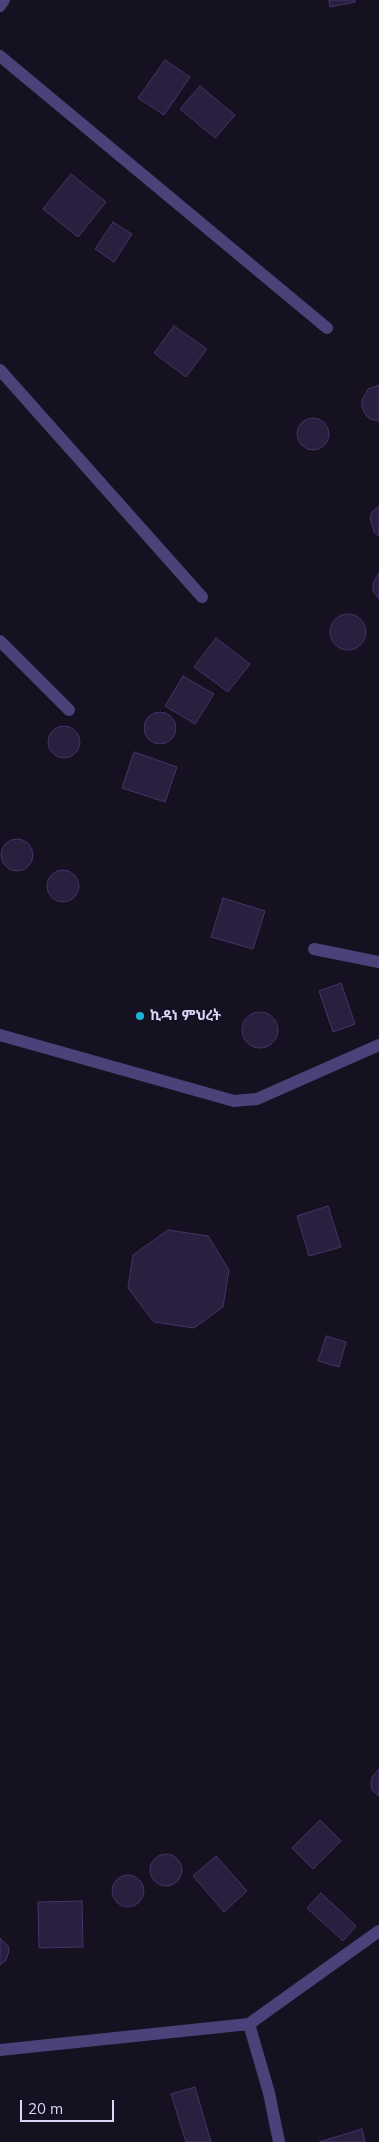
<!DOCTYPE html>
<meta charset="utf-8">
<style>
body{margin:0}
#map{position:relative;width:379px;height:2142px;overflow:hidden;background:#151121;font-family:Mulish,sans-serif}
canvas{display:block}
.scale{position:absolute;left:20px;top:2100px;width:94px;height:22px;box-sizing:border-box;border:2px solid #ded6f9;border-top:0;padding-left:6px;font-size:15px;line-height:18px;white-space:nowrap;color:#ded6f9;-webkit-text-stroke:4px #151121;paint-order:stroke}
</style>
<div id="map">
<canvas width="379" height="2142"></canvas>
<div class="scale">20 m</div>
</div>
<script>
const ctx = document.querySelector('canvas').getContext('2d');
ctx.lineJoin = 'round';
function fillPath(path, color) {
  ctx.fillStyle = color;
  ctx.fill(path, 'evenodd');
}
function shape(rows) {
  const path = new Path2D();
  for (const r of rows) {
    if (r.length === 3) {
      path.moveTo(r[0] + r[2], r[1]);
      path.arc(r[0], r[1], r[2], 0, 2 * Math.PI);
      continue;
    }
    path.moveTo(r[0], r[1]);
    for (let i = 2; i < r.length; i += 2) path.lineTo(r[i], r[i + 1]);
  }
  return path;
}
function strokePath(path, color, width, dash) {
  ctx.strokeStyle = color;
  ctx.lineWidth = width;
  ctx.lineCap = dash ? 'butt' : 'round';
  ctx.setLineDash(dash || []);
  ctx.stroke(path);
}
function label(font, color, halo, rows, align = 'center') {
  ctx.font = font + ' Mulish,"Noto Sans Ethiopic",sans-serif';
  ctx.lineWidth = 4;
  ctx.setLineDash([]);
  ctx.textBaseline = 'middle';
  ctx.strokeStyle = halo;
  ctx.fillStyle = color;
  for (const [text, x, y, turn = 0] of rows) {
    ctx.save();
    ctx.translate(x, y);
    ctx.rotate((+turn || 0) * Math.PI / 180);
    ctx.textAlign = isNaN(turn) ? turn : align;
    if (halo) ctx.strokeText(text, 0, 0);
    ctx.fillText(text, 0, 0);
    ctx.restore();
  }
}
const building = shape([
 [329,0,355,0,355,2,330,7,329,0],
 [165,60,190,77,164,115,138,98,165,60],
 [200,86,235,115,215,138,180,109,200,86],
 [71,174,106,202,78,237,43,209,71,174],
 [113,222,132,234,114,262,95,249,113,222],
 [174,326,207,349,186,377,154,353,174,326],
 [379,385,379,421,378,421,370,419,365,414,362,407,362,400,368,389,379,385],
 [313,434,16],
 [379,506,379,536,374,532,370,518,372,512,379,506],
 [379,573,379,599,373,591,373,583,379,573],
 [348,632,18],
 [216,638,250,664,228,692,194,667,216,638],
 [183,676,214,694,195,724,165,706,183,676],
 [160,728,16],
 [64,742,16],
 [134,752,177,767,165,802,122,788,134,752],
 [17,855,16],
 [63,886,16],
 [223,898,265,911,253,949,211,937,223,898],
 [341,983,355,1024,333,1032,319,991,341,983],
 [260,1030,18],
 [328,1206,341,1247,309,1256,297,1216,328,1206],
 [168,1230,208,1236,229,1270,223,1307,194,1328,154,1322,128,1288,133,1255,168,1230],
 [326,1336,346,1342,339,1367,318,1361,326,1336],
 [379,1769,379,1796,372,1790,371,1783,372,1777,379,1769],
 [320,1820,341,1841,313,1869,292,1848,320,1820],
 [166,1870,16],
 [216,1856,247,1891,224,1912,193,1876,216,1856],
 [128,1891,16],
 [321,1893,356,1926,343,1941,307,1908,321,1893],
 [82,1901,83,1947,39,1948,38,1902,82,1901],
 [0,1938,8,1946,9,1951,6,1960,0,1965,0,1938],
 [195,2087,211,2142,186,2142,171,2094,195,2087],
 [362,2129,365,2142,319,2142,362,2129]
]);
const minor = shape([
 [0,6,4,0],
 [0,56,327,328],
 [0,370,202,597],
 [0,641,69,710],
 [314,949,379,962],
 [0,1035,234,1101,257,1099,379,1045],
 [249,2024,269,2093,279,2142],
 [0,2050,249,2024,379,1931]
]);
const markers = [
 [140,1016,5,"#1fb3dc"]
];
const poiNames = [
 ["ኪዳነ ምህረት",150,1016]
];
fillPath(building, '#291f3f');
strokePath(building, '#453468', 1);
strokePath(minor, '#4b4279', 12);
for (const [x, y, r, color] of markers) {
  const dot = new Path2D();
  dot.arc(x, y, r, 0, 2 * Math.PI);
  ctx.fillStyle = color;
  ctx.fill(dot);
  strokePath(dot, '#151121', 2);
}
label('bold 14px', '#ded6f9', '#151121', poiNames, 'left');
</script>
